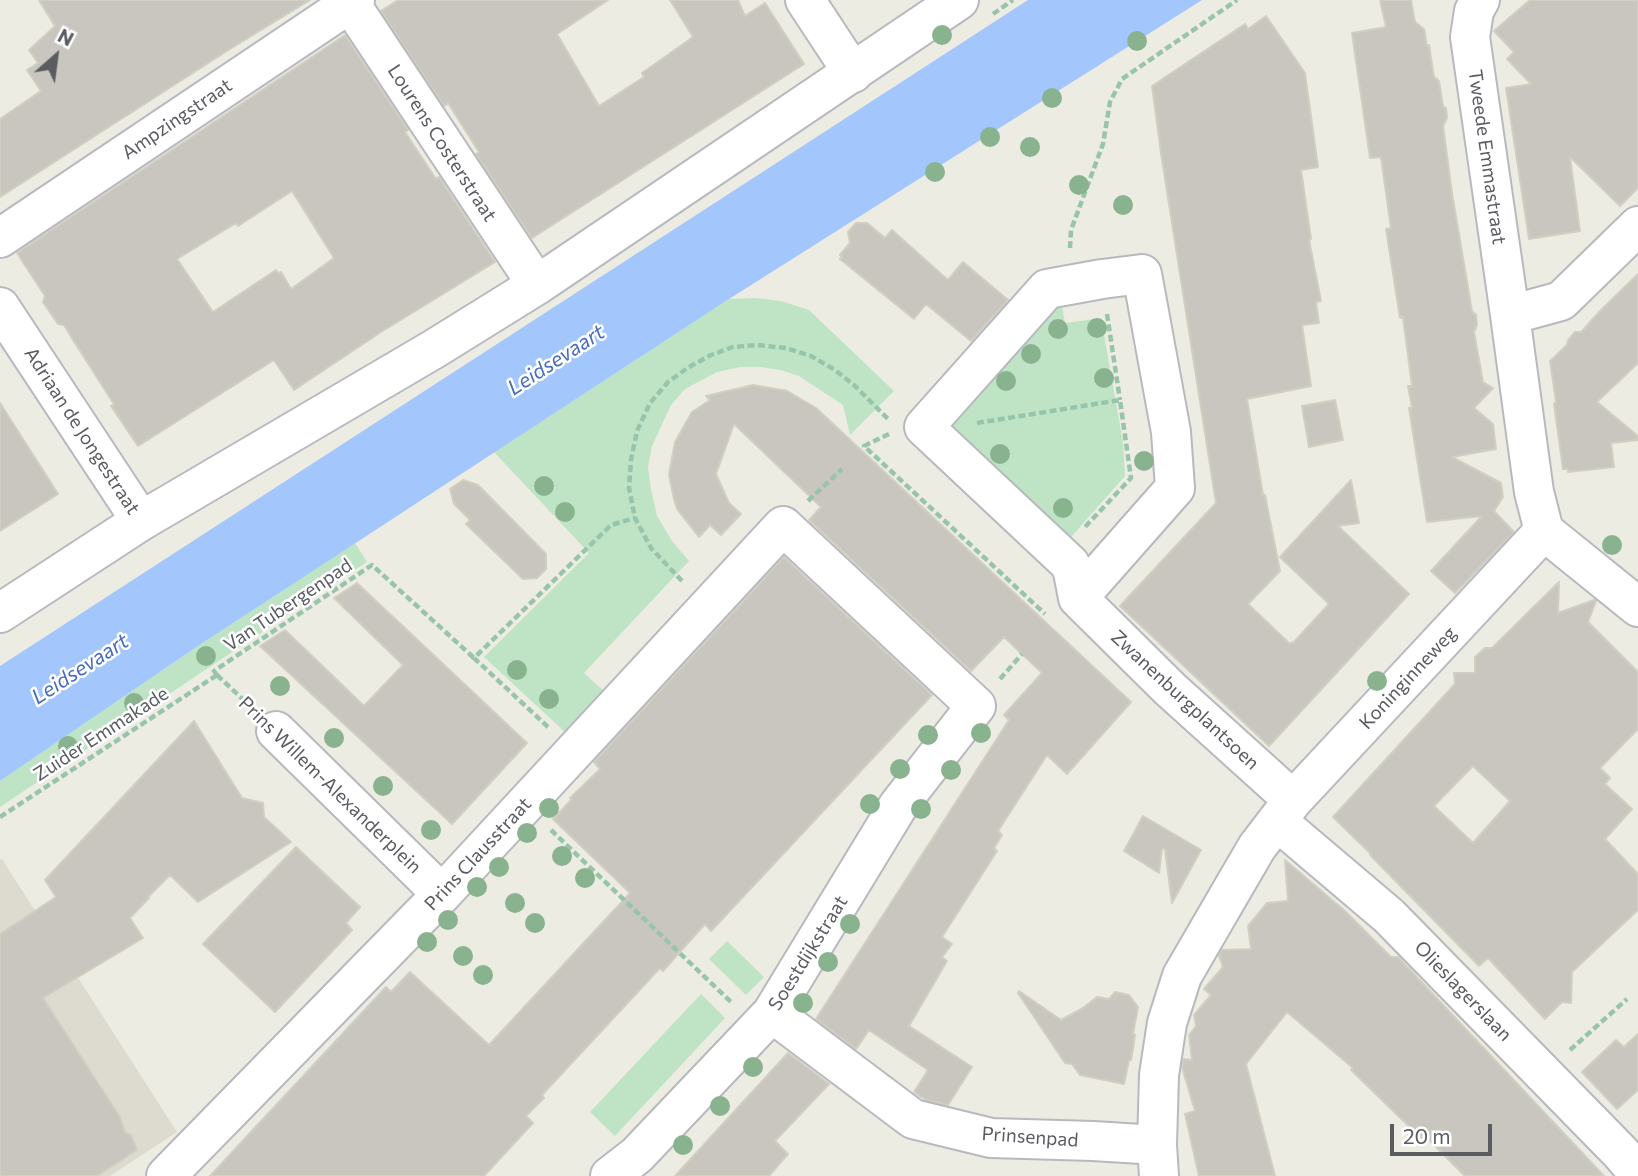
<!DOCTYPE html>
<style>
body{margin:0}
#map{position:relative;width:1638px;height:1176px;overflow:hidden;background:#edece2;font-family:Commissioner,sans-serif}
canvas{display:block}
.north{position:absolute;left:21px;top:21px;width:70px;height:70px;-webkit-text-stroke:5px #fff;paint-order:stroke;rotate:28deg;font-size:19px;font-weight:700;line-height:28px;text-align:center;color:#5a5c62}
.north::after{content:'';display:block;margin:auto;width:24px;height:32px;background:#5a5c62;clip-path:polygon(50% 0,100% 100%,50% 72%,0 100%)}
.scale{position:absolute;left:1390px;top:1124px;width:102px;height:32px;box-sizing:border-box;border:4px solid #5a5c62;border-top:0;padding-left:9px;font-size:21px;line-height:24px;white-space:nowrap;color:#5a5c62;-webkit-text-stroke:5px #fff;paint-order:stroke}
</style>
<div id="map">
<canvas width="1638" height="1176"></canvas>
<div class="north">N</div>
<div class="scale">20 m</div>
</div>
<script>
const ctx = document.querySelector('canvas').getContext('2d');
ctx.lineJoin = 'round';
function fillPath(path, color) {
  ctx.fillStyle = color;
  ctx.fill(path, 'evenodd');
}
function shape(rows) {
  const path = new Path2D();
  for (const r of rows) {
    path.moveTo(r[0], r[1]);
    for (let i = 2; i < r.length; i += 2) path.lineTo(r[i], r[i + 1]);
  }
  return path;
}
function strokePath(path, color, width, dash) {
  ctx.strokeStyle = color;
  ctx.lineWidth = width;
  ctx.lineCap = dash ? 'butt' : 'round';
  ctx.setLineDash(dash || []);
  ctx.stroke(path);
}
function label(font, color, halo, rows, align = 'center') {
  ctx.font = font + ' Commissioner,sans-serif';
  ctx.lineWidth = 5;
  ctx.setLineDash([]);
  ctx.textBaseline = 'middle';
  ctx.strokeStyle = halo;
  ctx.fillStyle = color;
  for (const [text, x, y, turn = 0] of rows) {
    ctx.save();
    ctx.translate(x, y);
    ctx.rotate((+turn || 0) * Math.PI / 180);
    ctx.textAlign = isNaN(turn) ? turn : align;
    if (halo) ctx.strokeText(text, 0, 0);
    ctx.fillText(text, 0, 0);
    ctx.restore();
  }
}
const education = shape([
 [2,859,177,1132,110,1176,0,1176,0,860]
]);
const green = shape([
 [755,298,781,301,809,310,894,391,850,435,843,405,799,376,780,370,760,367,740,367,717,372,685,389,671,405,652,446,648,467,651,489,657,516,672,541,689,561,584,673,618,704,580,746,484,657,589,553,494,452,729,299],
 [1061,299,1065,323,1101,318,1123,442,1125,476,1064,545,956,443,952,421],
 [355,543,367,562,0,807,0,781,198,646],
 [727,941,764,977,746,995,709,959],
 [701,994,725,1018,615,1136,590,1112]
]);
const water = shape([
 [1028,0,1202,0,729,299,198,646,0,781,0,666]
]);
const building = shape([
 [39,0,310,0,230,49,0,197,0,119,41,91,27,70,38,63,29,50,55,26,39,0],
 [398,0,608,0,557,34,599,106,644,77,642,73,693,37,670,0,738,0,745,16,765,3,804,64,532,238,476,154,479,152,448,103,444,106,381,11,398,0],
 [1380,0,1411,0,1415,22,1424,29,1427,46,1429,45,1434,77,1439,81,1443,106,1446,108,1447,118,1443,126,1452,193,1472,311,1476,315,1477,325,1474,332,1483,382,1493,388,1474,408,1493,424,1496,449,1452,457,1501,483,1503,497,1494,511,1514,532,1455,593,1431,571,1482,516,1427,522,1409,408,1412,408,1408,386,1412,386,1403,317,1400,318,1386,229,1391,228,1381,157,1370,158,1352,33,1386,27,1380,0],
 [1530,0,1638,0,1638,188,1620,206,1570,157,1580,231,1529,239,1506,88,1531,84,1507,59,1514,52,1494,31,1530,0],
 [1266,16,1305,73,1318,167,1301,170,1311,239,1309,240,1321,301,1316,302,1319,323,1302,325,1311,386,1247,399,1263,495,1265,495,1280,571,1248,604,1290,644,1292,642,1293,643,1328,605,1328,603,1280,557,1351,480,1359,523,1338,526,1409,594,1269,746,1120,606,1216,503,1161,153,1152,86,1245,24,1248,29,1266,16],
 [345,35,408,130,405,132,436,179,439,177,495,262,381,332,294,390,274,360,138,446,111,406,114,404,73,340,64,325,58,324,43,302,45,296,17,253,345,35],
 [292,191,334,258,291,289,281,272,278,273,276,270,213,312,177,259,236,223,238,226,292,191],
 [856,223,867,223,885,238,892,230,948,280,963,262,1008,300,971,341,926,304,914,319,840,259,842,257,840,255,850,243,848,232,856,223],
 [1638,274,1638,363,1597,402,1638,436,1638,440,1611,443,1614,467,1568,472,1568,469,1563,469,1554,404,1556,402,1550,361,1567,345,1568,340,1575,332,1581,332,1600,311,1638,274],
 [753,385,787,391,816,408,1131,702,1067,774,1047,755,998,831,1002,835,994,848,997,851,942,937,952,944,942,957,947,961,909,1026,972,1067,948,1105,926,1100,914,1092,928,1070,869,1030,856,1049,816,1019,1009,720,1004,715,1042,673,1004,637,971,671,809,520,821,507,734,424,716,474,729,503,741,514,721,535,710,525,699,537,677,509,674,499,669,475,675,442,692,412,710,400,706,396,753,385],
 [1335,400,1343,440,1309,447,1302,406,1335,400],
 [0,403,58,494,0,531,0,403],
 [463,480,478,485,546,554,546,569,537,578,523,579,466,524,470,520,454,504,450,489,463,480],
 [784,557,932,695,901,728,711,931,705,924,663,971,660,968,542,1095,544,1098,526,1116,533,1123,484,1176,210,1176,386,987,391,992,410,972,489,1045,630,893,553,819,572,799,570,798,600,769,594,762,784,557],
 [1559,582,1558,613,1594,600,1596,601,1588,622,1638,672,1638,729,1600,768,1610,778,1605,784,1632,809,1605,839,1638,874,1638,910,1572,972,1571,1003,1562,1002,1545,1019,1488,958,1479,966,1370,855,1371,854,1333,817,1455,684,1454,673,1475,673,1475,657,1485,648,1492,648,1559,582],
 [1473,766,1510,801,1473,843,1434,806,1473,766],
 [357,583,527,743,452,824,260,646,285,630,364,706,403,665,334,598,357,583],
 [194,721,242,798,263,803,264,817,291,842,198,902,170,875,148,897,149,898,130,918,143,938,43,998,120,1117,125,1132,131,1135,137,1150,97,1176,0,1176,0,934,56,897,45,880,194,721],
 [1143,816,1201,850,1172,903,1165,849,1162,849,1159,873,1124,851,1143,816],
 [296,847,360,907,346,923,352,930,275,1012,203,944,296,847],
 [1285,860,1345,911,1391,957,1398,957,1604,1176,1465,1176,1424,1135,1421,1138,1351,1070,1353,1068,1287,1012,1246,1064,1275,1176,1199,1176,1185,1114,1195,1111,1182,1067,1184,1059,1192,1060,1189,1035,1196,1026,1194,1015,1211,995,1204,989,1223,967,1219,956,1222,950,1251,949,1248,926,1267,903,1288,901,1285,860],
 [1019,991,1061,1020,1083,1008,1097,997,1109,999,1115,992,1129,995,1138,1007,1133,1034,1135,1035,1133,1049,1131,1060,1129,1060,1124,1084,1080,1075,1072,1064,1065,1063,1018,993,1019,991],
 [1638,1034,1638,1090,1617,1109,1582,1072,1616,1040,1624,1047,1638,1034],
 [788,1053,829,1084,775,1141,788,1154,769,1176,675,1176,788,1053]
]);
const path = shape([
 [993,14,1013,0],
 [1070,248,1071,230,1103,144,1110,102,1122,79,1237,0],
 [1107,314,1120,400],
 [977,423,1120,400,1131,478,1084,528],
 [889,434,864,446,1045,614],
 [808,501,842,469],
 [682,581,651,548,635,518,629,488,631,460,637,431,650,403,668,382,689,367,711,355,733,347,757,345,786,348,811,356,835,370,854,385,889,420],
 [217,675,214,671,372,565,474,658],
 [217,675,252,708],
 [1000,679,1022,654],
 [548,727,474,658,611,525,635,518],
 [0,817,217,675],
 [551,830,732,1003],
 [1570,1050,1627,999]
]);
const minor = shape([
 [348,0,537,285],
 [805,0,853,73],
 [1480,0,1474,11,1470,37,1510,315,1534,492,1544,531],
 [0,238,355,0],
 [0,307,141,521],
 [1510,315,1561,301,1638,226],
 [1544,531,1638,607],
 [1078,598,1175,488,1171,432,1142,274,1102,279,1047,289,924,427,1070,564,1073,572,1078,598,1170,689,1293,800],
 [276,731,442,894],
 [1277,821,1389,916,1620,1152,1638,1173],
 [772,1013,913,1119,991,1138,1093,1141,1157,1145],
 [166,1176,442,894,783,526,976,706,898,806,772,1013,637,1155,610,1176],
 [1159,1176,1157,1145,1159,1075,1167,1023,1182,976,1229,895,1257,847,1293,800,1544,531]
]);
const secondary = shape([
 [0,613,141,521,434,349,537,285,959,0]
]);
const trees = [
 [942,35],
 [1137,41],
 [1052,98],
 [990,137],
 [1030,147],
 [935,172],
 [1079,185],
 [1123,205],
 [1097,328],
 [1058,329],
 [1031,354],
 [1104,378],
 [1006,381],
 [1000,454],
 [1144,461],
 [544,486],
 [1063,508],
 [565,512],
 [1612,545],
 [206,656],
 [517,670],
 [1377,681],
 [280,686],
 [549,699],
 [134,703],
 [981,733],
 [928,735],
 [334,738],
 [68,746],
 [900,769],
 [951,770],
 [383,786],
 [870,804],
 [549,808],
 [921,809],
 [431,830],
 [527,833],
 [562,856],
 [499,867],
 [585,878],
 [477,887],
 [515,903],
 [448,920],
 [535,923],
 [850,924],
 [427,942],
 [463,956],
 [828,962],
 [483,975],
 [803,1003],
 [753,1067],
 [720,1106],
 [683,1145]
];
const streetNames = [
 ["Ampzingstraat",177,119,-34],
 ["Lourens Costerstraat",442,143,57],
 ["Tweede Emmastraat",1487,157,82],
 ["Adriaan de Jongestraat",82,431,57],
 ["Van Tubergenpad",288,605,-34],
 ["Koninginneweg",1408,678,-47],
 ["Zwanenburgplantsoen",1185,700,43],
 ["Zuider Emmakade",101,734,-33],
 ["Prins Willem-Alexanderplein",330,785,44],
 ["Prins Clausstraat",478,854,-47],
 ["Soestdijkstraat",808,953,-58],
 ["Olieslagerslaan",1463,991,46],
 ["Prinsenpad",1030,1137,4]
];
const waterNames = [
 ["Leidsevaart",556,360,-33],
 ["Leidsevaart",80,669,-33]
];
fillPath(education, '#dddbd0');
fillPath(green, '#bfe4c5');
fillPath(water, '#a3c6fc');
fillPath(building, '#c8c6bf');
strokePath(building, '#d1cfc1', 2);
strokePath(minor, '#b7b9be', 42);
strokePath(secondary, '#b8b9c0', 42);
strokePath(path, '#99c4ac', 4.5, [7, 3.5]);
strokePath(minor, '#fff', 38);
strokePath(secondary, '#fff', 38);
ctx.fillStyle = '#89b38e';
for (const [x, y] of trees) {
  ctx.beginPath();
  ctx.arc(x, y, 10, 0, 2 * Math.PI);
  ctx.fill();
}
label('19px', '#5a5c62', '#fff', streetNames);
label('italic 21px', '#476cbe', '#fff', waterNames);
</script>
